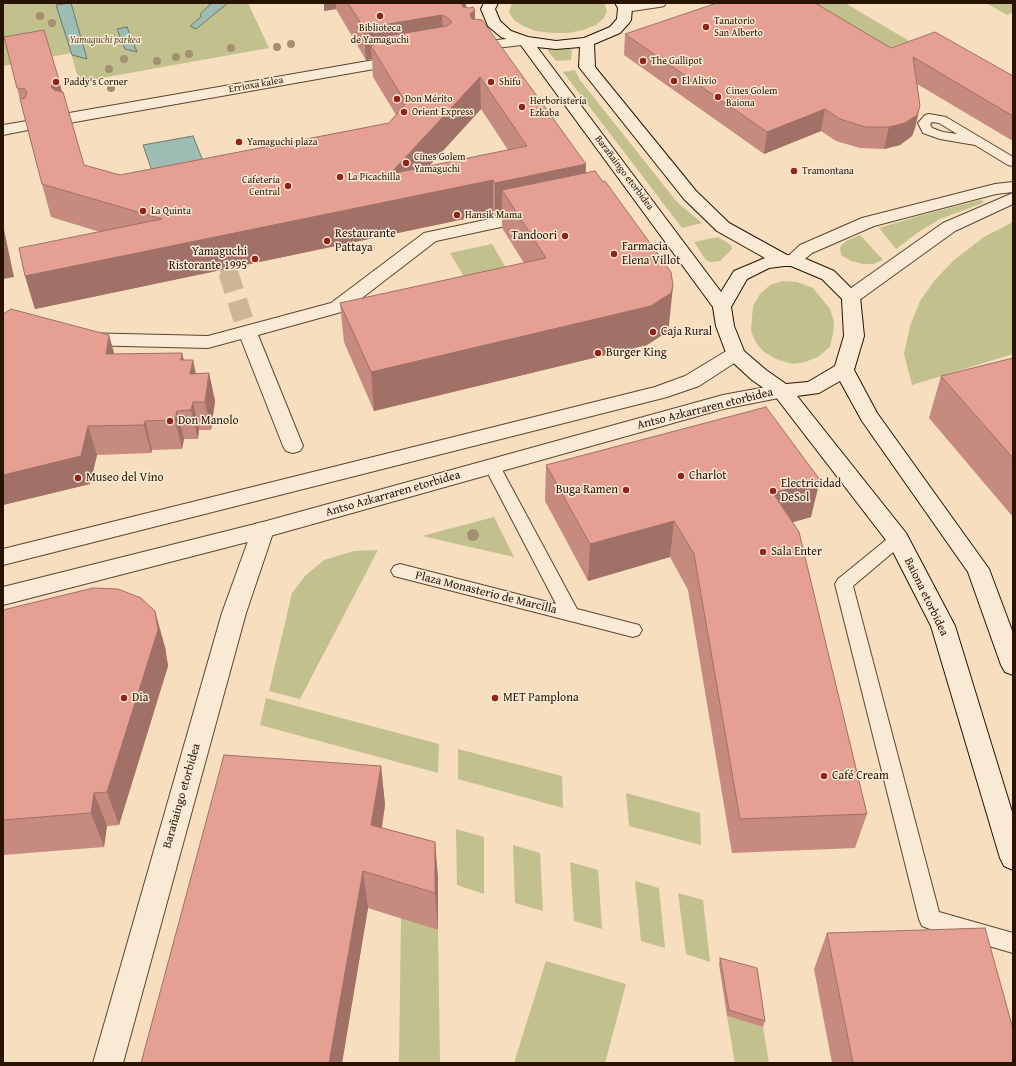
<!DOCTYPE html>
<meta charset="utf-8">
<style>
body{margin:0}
#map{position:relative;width:1016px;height:1066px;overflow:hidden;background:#f6debe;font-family:"Gentium Book Plus",serif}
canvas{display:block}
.frame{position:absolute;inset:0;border:4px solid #281300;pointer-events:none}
</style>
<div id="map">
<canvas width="1016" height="1066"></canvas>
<div class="frame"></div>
</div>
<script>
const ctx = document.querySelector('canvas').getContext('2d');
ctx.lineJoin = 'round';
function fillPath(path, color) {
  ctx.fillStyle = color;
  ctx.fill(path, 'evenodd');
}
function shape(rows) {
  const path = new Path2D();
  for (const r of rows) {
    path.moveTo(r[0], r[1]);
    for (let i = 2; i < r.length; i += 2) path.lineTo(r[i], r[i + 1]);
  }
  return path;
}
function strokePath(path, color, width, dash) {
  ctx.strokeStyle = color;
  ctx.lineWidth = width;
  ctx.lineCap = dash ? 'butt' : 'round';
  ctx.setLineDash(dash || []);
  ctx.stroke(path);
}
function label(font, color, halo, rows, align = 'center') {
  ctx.font = font + ' "Gentium Book Plus",serif';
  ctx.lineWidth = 3;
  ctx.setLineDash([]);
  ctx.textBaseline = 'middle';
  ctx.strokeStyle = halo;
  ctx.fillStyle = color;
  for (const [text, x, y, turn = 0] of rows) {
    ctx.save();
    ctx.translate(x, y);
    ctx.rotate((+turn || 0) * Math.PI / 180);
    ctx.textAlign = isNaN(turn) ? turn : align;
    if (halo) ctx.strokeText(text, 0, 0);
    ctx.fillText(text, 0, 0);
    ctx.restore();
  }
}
const green = shape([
 [3,3,248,3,269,48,79,82,71,53,3,66],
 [512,3,604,3,607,11,604,18,596,25,583,30,568,33,552,33,536,31,523,26,514,20,509,12],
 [808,3,845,3,909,41,886,49],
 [986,3,1007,3,1013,6,1013,12,1007,15],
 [548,49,570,49,572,50,571,60,556,61,548,51],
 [575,70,580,80,677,202,702,223,682,228,563,72],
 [980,200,983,201,983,203,940,219,917,233,896,249,879,228,919,216],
 [1013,222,1013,354,912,385,904,354,910,326,920,301,935,280,954,260,984,237],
 [860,235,883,260,873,264,863,264,851,261,841,255,840,247,846,241],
 [718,237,731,245,732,249,720,261,710,262,706,260,694,242],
 [492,244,516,285,474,294,450,253],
 [782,281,797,282,813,288,830,309,834,322,833,334,830,347,818,357,805,362,792,364,776,359,764,352,756,343,751,331,753,306,760,294,770,285],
 [494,517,514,557,422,536],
 [378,550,300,699,269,691,292,593,305,576,324,560,354,551],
 [266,698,439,744,438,773,260,725],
 [458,749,562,776,563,808,458,779],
 [626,793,700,813,701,845,629,826],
 [456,829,484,837,484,894,457,885],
 [513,845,540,853,543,911,515,903],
 [570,862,598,870,602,929,574,921],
 [635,881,659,888,665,948,641,941],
 [678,893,703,900,710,962,686,954],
 [401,918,438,930,440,1063,399,1062],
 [546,961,626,984,605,1063,514,1063],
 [727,1016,763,1027,769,1063,735,1063]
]);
const water = shape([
 [71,3,87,59,72,55,56,5,71,3],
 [212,3,228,3,196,29,190,26,201,17,200,14,212,3],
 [127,27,137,52,125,49,117,29,127,27],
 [193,136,203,161,152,171,143,145,193,136]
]);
const pedestrianTunnelFar1 = shape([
 [218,240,229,273]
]);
const pedestrianTunnel = shape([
 [228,272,247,331]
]);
const service = shape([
 [929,114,946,117,1013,157,1013,166,1008,165,975,145,940,139,923,133,918,123,925,115,929,114],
 [932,122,939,123,957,134,943,132,932,128,930,124,932,122],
 [492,460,498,462,500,466,577,609,639,625,642,630,639,635,633,637,394,576,391,571,394,566,400,564,556,604,484,466,486,462,492,460],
 [898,533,904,535,907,539,904,543,853,586,939,912,1013,933,1013,953,930,929,922,926,919,919,835,584,838,579,892,535,898,533]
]);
const pedestrian = shape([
 [532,210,538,211,541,215,538,219,436,241,345,311,258,335,303,446,300,451,293,453,286,451,283,446,241,339,208,348,81,345,74,343,71,339,74,335,81,333,208,336,331,303,424,233,532,210]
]);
const minor = shape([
 [525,37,530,38,532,41,530,44,479,50,474,49,472,46,474,43,479,42,525,37],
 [403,55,408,57,411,60,408,63,69,123,63,121,61,118,63,115,69,113,403,55],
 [27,121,33,123,35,126,33,129,3,135,3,125,27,121],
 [263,522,271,524,274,530,246,613,123,1063,93,1063,222,613,252,530,255,524,263,522]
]);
const tertiary = shape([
 [630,3,666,3,664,6,659,7,625,12,620,11,618,8,620,5,630,3],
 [1013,182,1013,192,996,194,874,226,812,253,799,264,793,265,787,264,784,260,800,245,862,218,995,184,1013,182],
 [1013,193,1013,204,955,231,858,301,851,303,844,301,842,297,844,293,943,223,1013,193],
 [735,348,742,350,745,354,742,358,699,386,667,397,3,565,3,549,655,387,685,376,728,350,735,348],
 [782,384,789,386,792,391,789,396,723,409,263,538,3,605,3,587,263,522,723,395,782,384]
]);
const secondary = shape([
 [484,3,498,3,495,9,500,21,511,31,528,37,556,41,584,38,610,27,617,19,618,8,615,3,629,3,632,8,631,20,629,23,620,33,594,44,595,67,696,191,729,223,787,255,799,256,834,271,860,297,864,336,854,370,877,413,989,569,1013,633,1013,675,1005,672,1001,665,968,572,862,421,840,381,819,393,797,396,906,533,955,626,1013,815,1013,870,1004,866,1000,858,931,626,889,544,775,396,752,380,728,358,716,326,713,307,520,44,501,37,488,26,481,9,484,3],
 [537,47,556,49,580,47,579,67,684,199,717,231,765,258,734,271,721,292,537,47],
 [784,266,791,266,822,279,842,299,844,336,835,366,808,382,786,384,766,370,744,351,734,326,731,307,747,279,769,268,784,266]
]);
const trees = [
 [40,16,4],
 [52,23,4],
 [291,44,4],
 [277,47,4],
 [231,48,4],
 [189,54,4],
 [176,57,4],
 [124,59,4],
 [157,61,4],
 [109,69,4],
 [111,88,4],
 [473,535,6]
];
const wall = shape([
 [324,3,466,3,466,8,475,19,586,173,669,325,667,332,647,345,374,411,344,342,340,303,524,263,502,228,502,215,495,216,493,213,35,309,25,276,100,232,51,217,42,184,17,88,62,92,84,165,120,175,389,123,396,115,373,77,372,59,366,60,336,9,324,11],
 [481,109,508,150,429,166],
 [1008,3,1013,3,1013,6],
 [625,34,891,48,1013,76,1013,141,917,84,920,106,915,128,912,136,900,145,884,149,860,148,836,141,821,131,764,154,624,55],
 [182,353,184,360,196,374,209,373,215,401,211,430,199,430,198,439,184,439,182,449,152,450,151,453,97,455,90,484,3,505,115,354],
 [1013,358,1013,517,929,418,941,376],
 [546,465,811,517,793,522,867,814,855,848,732,853,688,590,670,557,588,581,545,501],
 [3,610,165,647,168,666,119,825,107,826,104,847,3,855],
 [381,766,385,805,382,828,435,842,438,879,438,930,368,908,342,1063,141,1063],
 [827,933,1013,1063,832,1063,814,969],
 [720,958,765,1021,763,1027,727,1016,719,964]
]);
const shadedWall = shape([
 [324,3,336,3,336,9,324,11],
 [461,3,466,3,467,29],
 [475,10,475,41,470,14],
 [442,15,443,47,374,45,370,39,372,59,366,60,364,28],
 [480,77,481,109,399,199,493,180,493,213,35,309,25,276,390,174],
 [59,80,67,112,51,87,54,82],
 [920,106,915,128,912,136,900,145,884,149,889,127],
 [825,109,821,131,764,154,767,132],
 [586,164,585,197,502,190,502,215,495,216,495,183],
 [3,225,14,277,3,279],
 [673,286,669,325,667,332,647,345,374,411,371,372],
 [109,335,117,363,106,354],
 [182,353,188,381,181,360],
 [193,360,199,388,190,374],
 [209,373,215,401,211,430,205,402],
 [193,402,199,430,198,439,191,410],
 [177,411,184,439,182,449,175,420],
 [145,421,152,450,151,453,144,425],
 [88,426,97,455,90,484,3,505,3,475],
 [820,480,811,517,766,530,773,493],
 [674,521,670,557,588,581,590,544],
 [155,611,165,647,168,666,119,825,107,792],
 [381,766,385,805,376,862,371,825],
 [94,793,107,826,104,847,91,813],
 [435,842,438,879,438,930,435,893],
 [363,871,368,908,342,1063,329,1063]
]);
const building = shape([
 [348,3,461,3,463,7,469,8,473,7,475,10,470,14,472,19,482,20,586,164,495,183,493,180,25,276,19,248,162,219,42,184,20,99,25,98,27,93,25,89,17,88,4,37,44,30,59,80,54,82,51,87,54,90,63,92,84,165,120,175,389,123,406,103,371,46,374,45,370,39,447,26,452,22,448,18,442,15,364,28,348,3],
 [480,77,527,146,390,174,480,77],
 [717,3,815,3,891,48,935,32,1013,76,1013,116,913,57,920,106,917,115,905,123,889,127,865,127,840,119,825,109,767,132,625,34,717,3],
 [595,171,603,182,605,181,671,272,673,286,671,293,651,306,371,372,340,303,546,258,502,190,595,171],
 [11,309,109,335,106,354,182,353,181,360,193,360,190,374,209,373,205,402,193,402,191,410,177,411,175,420,145,421,144,425,88,426,81,456,3,475,3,314,11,309],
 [1013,358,1013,458,941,376,1013,358],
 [766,407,820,480,773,493,799,532,867,814,740,819,694,554,674,521,590,544,546,465,766,407],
 [93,588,118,589,141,598,155,611,158,630,107,792,94,793,91,813,3,820,3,610,93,588],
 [224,755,381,766,371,825,435,842,435,893,363,871,329,1063,141,1063,224,755],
 [985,928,1013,1029,1013,1063,853,1063,827,933,985,928],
 [720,958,757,968,765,1021,729,1010,720,958]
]);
const markers = [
 [380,16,4,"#8f2418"],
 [706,27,4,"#8f2418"],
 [643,61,4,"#8f2418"],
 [674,81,4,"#8f2418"],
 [56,82,4,"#8f2418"],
 [491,82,4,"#8f2418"],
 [718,97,4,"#8f2418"],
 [397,99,4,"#8f2418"],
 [522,107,4,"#8f2418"],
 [404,112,4,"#8f2418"],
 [239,142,4,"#8f2418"],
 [406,163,4,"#8f2418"],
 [794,171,4,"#8f2418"],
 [340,177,4,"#8f2418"],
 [288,186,4,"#8f2418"],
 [143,211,4,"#8f2418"],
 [457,215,4,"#8f2418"],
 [565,236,4,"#8f2418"],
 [327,241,4,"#8f2418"],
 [614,254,4,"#8f2418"],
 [255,259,4,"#8f2418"],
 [653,332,4,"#8f2418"],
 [598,353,4,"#8f2418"],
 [170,421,4,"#8f2418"],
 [681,476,4,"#8f2418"],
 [78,478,4,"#8f2418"],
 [626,490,4,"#8f2418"],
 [773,491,4,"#8f2418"],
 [763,552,4,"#8f2418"],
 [124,698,4,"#8f2418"],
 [495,698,4,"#8f2418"],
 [824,776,4,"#8f2418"]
];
const farPoinames = [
 ["Tanatorio",714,21],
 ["San Alberto",714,33],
 ["Biblioteca",380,28,"center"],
 ["de Yamaguchi",380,40,"center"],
 ["The Gallipot",651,61],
 ["El Alivio",682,81],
 ["Paddy's Corner",64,82],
 ["Shifu",499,82],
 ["Cines Golem",726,91],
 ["Baiona",726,103],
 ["Don Mérito",405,99],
 ["Herboristería",530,101],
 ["Ezkaba",530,113],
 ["Orient Express",412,112],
 ["Yamaguchi plaza",247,142],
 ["Cines Golem",414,157],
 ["Yamaguchi",414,169],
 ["Tramontana",802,171],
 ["La Picachilla",348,177],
 ["Cafetería",280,180,"right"],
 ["Central",280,192,"right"],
 ["La Quinta",151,211],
 ["Hansik Mama",465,215]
];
const farParknames = [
 ["Yamaguchi parkea",105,40]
];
const farStreetnames = [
 ["Errioxa kalea",256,85,-10],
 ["Barañaingo etorbidea",624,173,53]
];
const poiNames = [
 ["Restaurante",335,234],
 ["Pattaya",335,248],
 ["Tandoori",557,236,"right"],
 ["Farmacia",622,247],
 ["Elena Villot",622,261],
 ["Yamaguchi",247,252,"right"],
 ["Ristorante 1995",247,266,"right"],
 ["Caja Rural",661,332],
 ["Burger King",606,353],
 ["Don Manolo",178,421],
 ["Charlot",689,476],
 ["Museo del Vino",86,478],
 ["Electricidad",781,484],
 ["DeSol",781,498],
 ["Buga Ramen",618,490,"right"],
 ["Sala Enter",771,552],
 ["Dia",132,698],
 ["MET Pamplona",503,698],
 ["Café Cream",832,776]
];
const streetNames = [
 ["Antso Azkarraren etorbidea",705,409,-14],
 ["Antso Azkarraren etorbidea",393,494,-16],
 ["Plaza Monasterio de Marcilla",486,593,14],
 ["Baiona etorbidea",926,597,64],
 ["Barañaingo etorbidea",182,796,-74]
];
fillPath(green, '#c2c08d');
fillPath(water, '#9dbcb3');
strokePath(water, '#6e786b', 1);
strokePath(pedestrianTunnelFar1, '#cdb598', 16, [16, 8]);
strokePath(pedestrianTunnel, '#cdb598', 20, [20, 10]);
strokePath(service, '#5c4630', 2);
strokePath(pedestrian, '#5c4630', 2);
strokePath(minor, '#5c4630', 2);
strokePath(tertiary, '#5c4630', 2);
strokePath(secondary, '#281300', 2);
fillPath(service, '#f9ead5');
fillPath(pedestrian, '#f9ead5');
fillPath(minor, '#f9ead5');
fillPath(tertiary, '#f9ead5');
fillPath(secondary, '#f9ead5');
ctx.fillStyle = '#a29070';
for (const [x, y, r] of trees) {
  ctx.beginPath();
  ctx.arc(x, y, r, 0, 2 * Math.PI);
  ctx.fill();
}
fillPath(wall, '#c68a7e');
fillPath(shadedWall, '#a17067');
fillPath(building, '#e6a093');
strokePath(building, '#a17067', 1);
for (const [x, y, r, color] of markers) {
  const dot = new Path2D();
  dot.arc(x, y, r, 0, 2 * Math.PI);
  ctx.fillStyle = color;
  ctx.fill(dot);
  strokePath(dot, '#f9ead5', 1.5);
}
label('10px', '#281300', '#f9ead5', farPoinames, 'left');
label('italic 10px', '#5e5031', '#f9ead5', farParknames);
label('10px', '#281300', '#f9ead5', farStreetnames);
label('12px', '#281300', '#f9ead5', poiNames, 'left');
label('12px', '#281300', '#f9ead5', streetNames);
</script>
